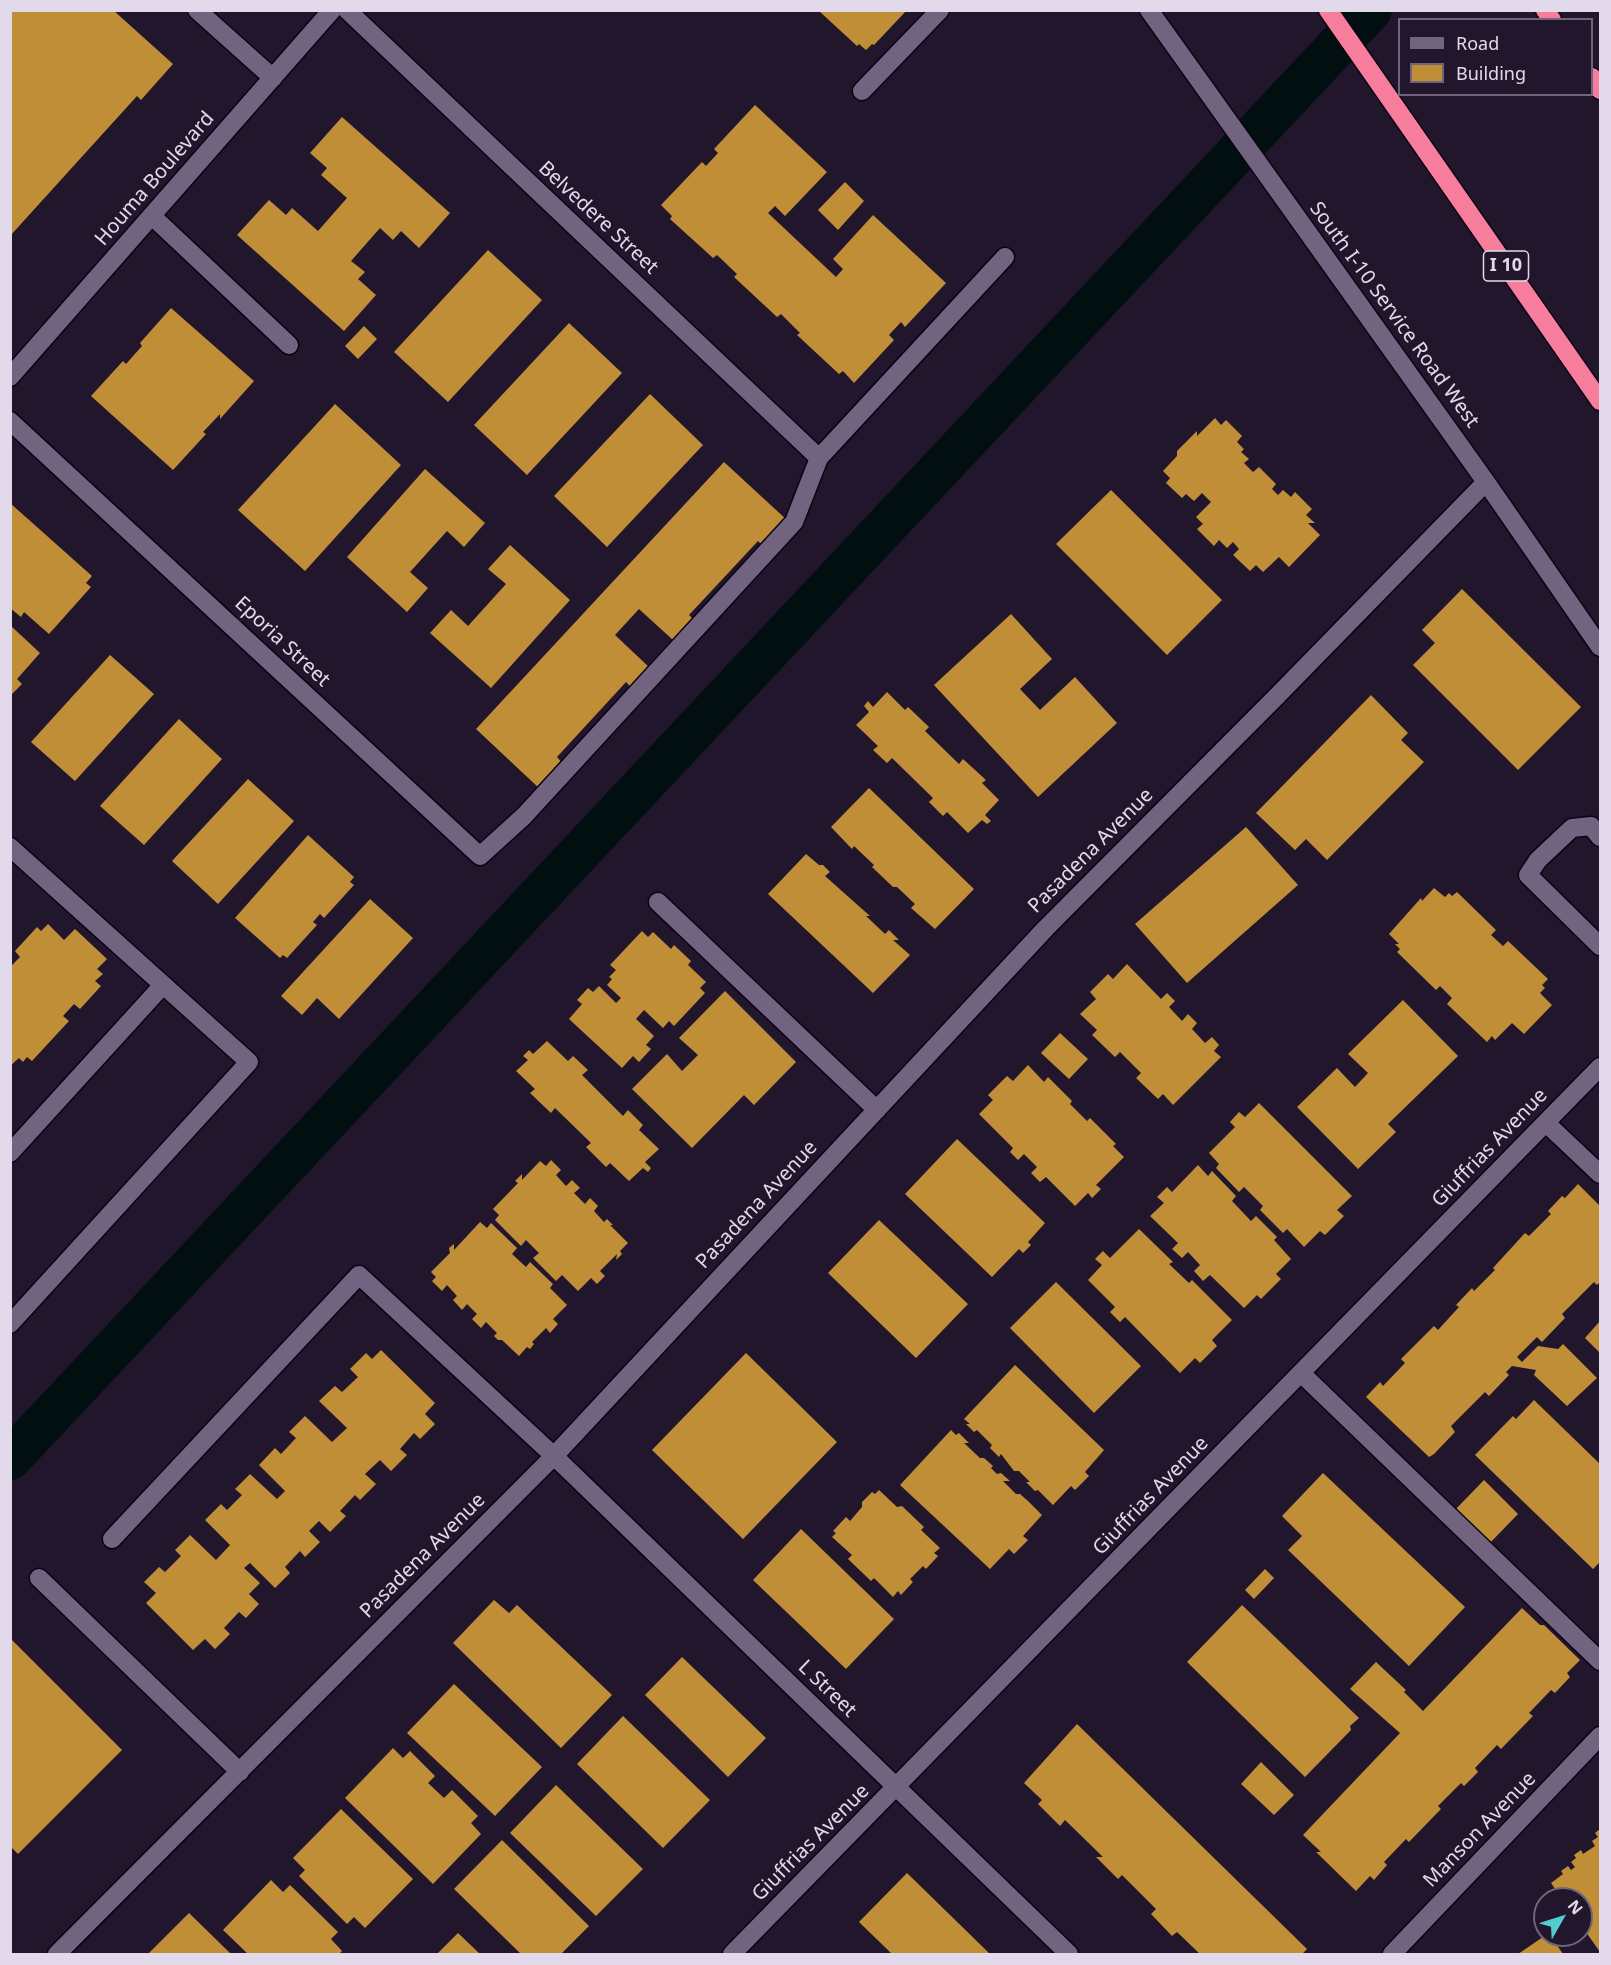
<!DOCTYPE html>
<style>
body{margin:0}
#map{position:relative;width:1611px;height:1965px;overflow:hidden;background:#22162d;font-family:"Noto Sans",sans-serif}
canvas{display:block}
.frame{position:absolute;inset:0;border:12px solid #e2daea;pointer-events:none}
.legend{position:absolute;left:1398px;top:18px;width:195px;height:78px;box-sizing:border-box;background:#22162d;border:2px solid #6f6479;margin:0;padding:8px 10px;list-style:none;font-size:18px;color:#e2daea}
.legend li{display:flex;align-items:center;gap:12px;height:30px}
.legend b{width:30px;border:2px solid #6f6479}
.north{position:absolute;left:1533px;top:1887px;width:60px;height:60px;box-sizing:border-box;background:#22162d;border:2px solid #6f6479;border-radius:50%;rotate:51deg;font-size:16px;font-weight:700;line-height:24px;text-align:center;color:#e2daea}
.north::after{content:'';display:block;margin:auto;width:21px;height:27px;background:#52ccd0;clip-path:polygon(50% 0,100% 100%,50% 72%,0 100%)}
</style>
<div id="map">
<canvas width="1611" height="1965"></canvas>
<div class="frame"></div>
<ul class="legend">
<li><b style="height:8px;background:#726480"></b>Road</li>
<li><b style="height:16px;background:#c18e38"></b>Building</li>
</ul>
<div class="north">N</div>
</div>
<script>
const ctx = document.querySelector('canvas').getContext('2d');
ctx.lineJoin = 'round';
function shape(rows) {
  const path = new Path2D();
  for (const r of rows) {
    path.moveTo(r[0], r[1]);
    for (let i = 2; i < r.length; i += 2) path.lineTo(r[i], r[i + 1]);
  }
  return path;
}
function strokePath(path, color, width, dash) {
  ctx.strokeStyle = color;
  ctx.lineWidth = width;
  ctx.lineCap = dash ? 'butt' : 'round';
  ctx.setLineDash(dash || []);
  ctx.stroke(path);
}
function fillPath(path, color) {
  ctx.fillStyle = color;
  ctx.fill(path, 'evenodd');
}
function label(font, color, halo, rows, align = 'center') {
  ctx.font = font + ' "Noto Sans",sans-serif';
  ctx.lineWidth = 6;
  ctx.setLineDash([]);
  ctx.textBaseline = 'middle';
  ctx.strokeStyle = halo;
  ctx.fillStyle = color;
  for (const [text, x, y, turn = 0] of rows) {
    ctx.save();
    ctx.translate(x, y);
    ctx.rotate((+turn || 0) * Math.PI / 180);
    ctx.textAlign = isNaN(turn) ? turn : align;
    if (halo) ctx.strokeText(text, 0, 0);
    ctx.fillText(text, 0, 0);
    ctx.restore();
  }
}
const canal = shape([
 [10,1459,1371,10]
]);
const building = shape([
 [10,10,113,10,173,64,141,100,137,96,10,236],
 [818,10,907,10,874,45,872,44,866,50,859,44,857,46],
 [755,105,827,172,785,216,775,206,768,213,836,277,843,269,833,259,873,215,946,283,905,327,901,322,889,335,894,340,854,383,843,371,839,374,797,335,800,333,781,314,777,317,734,277,737,274,717,255,713,258,670,219,672,216,661,205,702,162,706,166,718,153,714,149],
 [342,117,450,213,419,248,401,231,393,240,380,228,351,261,365,272,358,279,376,295,344,331,237,235,269,200,286,215,292,208,318,231,347,198,321,175,327,168,310,153],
 [845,182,864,201,838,230,818,210],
 [488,250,542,300,448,402,394,352],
 [171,308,254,381,220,419,220,414,203,432,206,434,173,470,91,396,123,361,126,364,142,346,140,343],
 [569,323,622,373,527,475,474,425],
 [364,326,377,339,358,359,345,346],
 [650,394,703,445,607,547,554,496],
 [335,404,401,465,305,571,238,510],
 [1215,418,1221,425,1226,420,1242,436,1237,442,1244,449,1241,452,1249,459,1244,463,1253,472,1259,467,1276,484,1272,489,1278,495,1283,490,1291,497,1295,492,1312,509,1306,515,1315,523,1308,523,1320,535,1289,567,1279,557,1263,572,1256,565,1250,571,1233,555,1239,549,1233,542,1227,548,1219,540,1214,546,1197,529,1203,524,1196,517,1211,502,1202,493,1194,501,1186,494,1182,498,1166,483,1170,478,1163,471,1177,456,1177,451,1197,431,1197,436],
 [724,462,788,521,764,547,758,541,689,615,694,620,674,641,639,609,615,635,651,669,633,689,626,682,557,757,563,764,540,789,476,729],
 [425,469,485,523,464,547,447,531,410,572,428,588,407,612,347,557],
 [1111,490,1222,600,1167,655,1056,544],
 [10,503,92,576,86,583,91,587,49,634,24,612,21,617,10,608],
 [510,545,570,600,491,688,430,633,451,610,468,626,506,584,488,569],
 [1462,589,1581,707,1518,770,1413,665,1435,643,1422,630],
 [1011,614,1052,659,1020,689,1040,710,1075,677,1117,723,1038,797,934,685],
 [10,625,40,653,17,679,22,684,10,696],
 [110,655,154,694,75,781,31,742],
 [887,692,905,710,908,707,929,727,925,731,959,764,963,759,986,780,982,783,999,800,985,815,991,821,987,824,982,820,968,833,947,812,943,816,929,802,933,798,892,758,887,763,873,750,878,746,856,725,869,712,864,706,868,701,873,707],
 [1371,695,1408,733,1401,740,1424,762,1327,860,1306,839,1295,850,1256,813],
 [179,719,222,759,144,845,100,806],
 [248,779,294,821,218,904,172,861],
 [869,788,974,889,935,929,911,908,915,904,897,887,893,887,872,867,874,865,854,846,852,849,831,827],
 [1246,827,1298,885,1187,983,1135,924],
 [308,835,354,877,350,882,354,885,324,918,320,914,313,922,317,925,287,958,283,955,280,958,235,918],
 [806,854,819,865,823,865,830,872,825,876,870,916,866,916,885,934,889,930,899,940,893,940,910,955,873,993,768,894],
 [1434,888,1445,897,1449,893,1452,896,1457,892,1496,930,1491,935,1503,946,1508,941,1548,979,1542,985,1545,988,1540,993,1552,1005,1524,1034,1512,1023,1495,1040,1492,1036,1487,1042,1447,1004,1452,998,1440,986,1436,990,1397,952,1400,949,1395,944,1399,944,1389,934,1421,898,1422,901],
 [370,899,413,938,339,1019,317,998,302,1015,281,996],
 [48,924,64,940,75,929,107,959,97,969,103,974,95,981,101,986,80,1009,74,1004,63,1016,69,1021,32,1061,27,1057,23,1062,19,1058,10,1066,10,967,20,957,15,951,37,927,41,931],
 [642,931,648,937,653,932,671,949,674,945,691,961,688,965,706,982,700,988,705,993,674,1026,669,1021,663,1028,644,1010,636,1019,654,1036,646,1045,651,1049,639,1062,633,1056,622,1068,569,1019,582,1004,577,1000,588,988,593,992,599,986,616,1003,621,998,607,985,612,979,609,977,616,970,610,965],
 [1127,964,1161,999,1167,993,1175,1001,1169,1007,1182,1021,1188,1014,1197,1023,1192,1029,1205,1043,1212,1037,1219,1045,1214,1051,1221,1057,1173,1105,1163,1094,1158,1099,1136,1078,1141,1073,1120,1052,1115,1057,1092,1035,1097,1030,1080,1014,1096,999,1090,992,1108,974,1113,979],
 [725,991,796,1062,754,1105,744,1095,692,1148,632,1089,667,1054,682,1071,698,1055,679,1038],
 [1403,1000,1458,1056,1388,1124,1396,1132,1358,1169,1297,1107,1337,1068,1355,1087,1368,1073,1348,1054],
 [1060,1033,1088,1059,1069,1079,1041,1053],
 [547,1041,568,1061,573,1056,588,1070,582,1075,623,1116,628,1110,643,1125,639,1130,659,1149,645,1162,651,1168,648,1172,643,1168,629,1181,610,1163,606,1167,586,1147,591,1143,555,1108,551,1113,530,1093,535,1089,516,1071,528,1060,523,1056,529,1050,533,1054],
 [1028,1065,1044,1082,1048,1077,1072,1101,1070,1104,1087,1121,1090,1118,1116,1144,1113,1146,1124,1157,1096,1185,1101,1189,1092,1198,1088,1193,1075,1206,1046,1177,1040,1182,1031,1173,1037,1167,1024,1154,1018,1160,1010,1152,1013,1148,979,1114,993,1100,988,1095,1007,1076,1013,1081],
 [1259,1103,1352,1196,1337,1210,1344,1216,1325,1235,1320,1231,1304,1247,1287,1229,1283,1233,1260,1210,1263,1206,1244,1187,1239,1192,1216,1168,1219,1164,1209,1153,1235,1127,1230,1122,1239,1112,1245,1117],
 [957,1139,1045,1223,1028,1242,1031,1245,1023,1253,1019,1249,992,1277,905,1194],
 [551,1160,561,1170,556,1175,566,1186,572,1180,580,1188,574,1193,585,1204,590,1198,598,1206,594,1211,604,1222,607,1219,613,1225,610,1225,628,1243,620,1251,622,1254,616,1260,617,1254,600,1271,605,1276,597,1284,591,1278,578,1291,562,1275,556,1281,533,1258,539,1253,526,1240,521,1246,495,1220,499,1215,493,1209,518,1183,515,1181,522,1174,522,1180,540,1161,546,1166],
 [1198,1165,1208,1176,1212,1171,1236,1196,1232,1201,1251,1221,1256,1216,1277,1237,1274,1240,1291,1259,1276,1274,1281,1279,1261,1299,1257,1295,1244,1308,1210,1275,1203,1281,1194,1271,1200,1265,1188,1252,1182,1258,1172,1249,1178,1243,1150,1216,1164,1203,1157,1197,1167,1187,1172,1192],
 [1578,1184,1600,1206,1600,1282,1597,1285,1594,1282,1562,1314,1565,1318,1542,1342,1537,1337,1517,1357,1522,1362,1538,1346,1558,1349,1563,1344,1597,1378,1567,1406,1534,1375,1536,1370,1512,1366,1506,1372,1509,1375,1489,1396,1485,1392,1451,1426,1455,1432,1434,1454,1429,1457,1366,1397,1380,1382,1383,1386,1405,1363,1401,1359,1434,1326,1438,1330,1459,1307,1456,1305,1472,1288,1474,1291,1495,1270,1493,1268,1525,1233,1529,1236,1551,1214,1548,1211,1562,1196,1565,1198],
 [879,1220,968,1304,916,1358,828,1273],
 [480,1222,487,1228,491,1223,517,1248,512,1254,526,1267,530,1262,553,1284,550,1288,567,1305,553,1319,558,1324,550,1333,546,1328,532,1342,534,1344,530,1349,527,1347,519,1356,502,1340,498,1340,494,1336,497,1333,486,1322,481,1328,472,1319,477,1314,467,1304,462,1310,453,1300,457,1296,447,1285,442,1291,432,1281,436,1277,431,1272,450,1253,449,1248,454,1244,454,1250],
 [1139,1229,1173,1262,1169,1264,1189,1283,1192,1280,1232,1320,1212,1340,1217,1346,1200,1363,1195,1358,1180,1373,1125,1317,1120,1322,1110,1312,1115,1307,1088,1280,1102,1265,1095,1259,1103,1251,1110,1258],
 [1056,1282,1141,1366,1094,1413,1010,1328],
 [1600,1321,1600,1353,1585,1338],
 [381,1350,435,1403,425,1414,435,1424,420,1439,414,1433,400,1449,407,1455,391,1471,380,1460,365,1474,376,1484,360,1500,355,1495,340,1511,346,1516,330,1532,319,1521,309,1531,320,1542,305,1557,300,1551,285,1567,290,1573,275,1588,250,1563,244,1568,260,1583,249,1594,259,1604,246,1618,239,1612,224,1628,230,1634,215,1649,205,1639,193,1650,146,1603,156,1593,144,1582,159,1567,165,1572,181,1556,175,1550,190,1535,216,1560,230,1545,205,1520,221,1504,227,1510,242,1495,235,1489,250,1474,277,1499,285,1491,259,1465,275,1448,281,1454,296,1438,289,1432,305,1416,332,1442,347,1428,319,1401,335,1386,342,1392,358,1377,350,1369,366,1353,372,1359],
 [746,1353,837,1442,743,1539,652,1450],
 [1015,1365,1104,1450,1085,1472,1089,1476,1075,1490,1071,1486,1053,1505,1038,1490,1035,1491,1026,1482,1030,1482,1019,1471,1014,1471,1001,1454,999,1457,990,1448,992,1445,977,1430,974,1432,966,1424,970,1424,964,1419],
 [1534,1400,1600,1464,1600,1562,1593,1569,1475,1455,1513,1416,1516,1419],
 [951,1430,956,1435,959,1433,969,1443,964,1443,980,1458,984,1458,993,1466,991,1468,997,1474,1001,1473,1010,1481,1003,1481,1016,1494,1020,1494,1028,1501,1042,1515,1023,1536,1028,1540,1014,1554,1009,1549,990,1569,900,1485],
 [1323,1473,1465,1607,1409,1666,1288,1550,1302,1536,1282,1516],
 [1484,1480,1518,1514,1489,1544,1455,1510],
 [879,1490,897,1507,902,1506,924,1527,921,1530,940,1548,934,1553,938,1556,926,1569,923,1566,910,1579,913,1582,901,1595,898,1591,893,1597,874,1578,871,1581,848,1559,852,1555,832,1537,836,1533,833,1531,846,1517,850,1521,862,1507,862,1502,872,1492,875,1494],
 [801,1529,894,1619,846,1669,753,1580],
 [1265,1569,1274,1578,1254,1599,1245,1590],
 [494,1600,509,1613,517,1605,612,1695,561,1748,453,1643],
 [1242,1605,1359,1718,1350,1726,1351,1730,1305,1777,1187,1662],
 [1522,1608,1540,1625,1544,1625,1580,1660,1567,1673,1570,1677,1555,1693,1551,1690,1529,1713,1533,1716,1501,1749,1497,1745,1475,1768,1478,1772,1464,1786,1461,1783,1438,1806,1441,1809,1409,1842,1406,1839,1384,1862,1387,1865,1374,1880,1370,1876,1356,1891,1316,1852,1321,1852,1303,1835,1400,1733,1350,1689,1376,1662,1406,1690,1404,1692,1423,1711],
 [10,1638,122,1750,18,1854,10,1846],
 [682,1657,766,1738,728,1777,645,1695],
 [454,1684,542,1767,495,1816,407,1733],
 [623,1716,710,1800,663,1848,577,1764],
 [1077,1724,1307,1949,1302,1954,1200,1954,1177,1932,1172,1936,1151,1914,1156,1909,1122,1875,1118,1879,1096,1857,1103,1857,1065,1820,1060,1826,1038,1804,1042,1800,1024,1783],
 [393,1748,403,1758,410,1751,435,1776,428,1783,444,1798,452,1790,478,1816,471,1823,481,1834,433,1884,345,1798],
 [1261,1762,1294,1795,1274,1815,1241,1784],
 [556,1785,643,1869,596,1916,510,1833],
 [341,1809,413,1879,365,1928,354,1917,347,1924,299,1876,305,1870,293,1858],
 [1600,1829,1600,1952,1581,1925,1581,1899,1562,1899,1551,1883,1563,1874,1561,1871,1568,1866,1571,1870,1575,1867,1571,1862,1576,1858,1574,1855,1581,1850,1583,1854,1595,1846,1592,1841,1598,1837,1595,1833],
 [502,1840,589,1926,561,1954,521,1954,454,1889],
 [907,1873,990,1954,892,1954,859,1922],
 [271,1880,283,1892,290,1885,338,1932,331,1939,342,1951,339,1954,248,1954,223,1930],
 [189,1913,231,1954,148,1954],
 [458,1933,480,1954,437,1954],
 [1546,1935,1550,1935,1563,1954,1518,1954]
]);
const minor = shape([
 [197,10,273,78],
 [347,10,819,458],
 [1149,10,1486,482,1600,647],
 [862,91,940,10],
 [152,216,289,345],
 [10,377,332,10],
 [10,421,480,856,524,816,794,522,819,458,1005,257],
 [1600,837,1591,826,1572,828,1538,860,1528,875,1600,946],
 [10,847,249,1062,10,1324],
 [658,902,877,1110],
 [1546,1123,1600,1174],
 [10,1153,163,985],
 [1302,1374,1600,1661],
 [112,1539,359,1275,554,1456,1069,1954],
 [39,1578,240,1772],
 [57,1954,554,1456,1046,928,1277,696,1486,482],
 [732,1954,1600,1067],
 [1392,1954,1600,1736]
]);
const highway = shape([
 [1328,10,1600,401],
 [1545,10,1552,20],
 [1592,77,1600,90]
]);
const shields = [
 [1506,266,45]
];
const shieldNames = [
 ["I 10",1506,266]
];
const streetNames = [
 ["Houma Boulevard",155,179,-49],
 ["Belvedere Street",598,218,43],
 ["South I-10 Service Road West",1394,315,54],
 ["Eporia Street",282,642,43],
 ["Pasadena Avenue",1091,851,-45],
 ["Giuffrias Avenue",1490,1148,-46],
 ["Pasadena Avenue",757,1205,-47],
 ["Giuffrias Avenue",1151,1496,-46],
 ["Pasadena Avenue",423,1556,-45],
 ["L Street",827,1689,44],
 ["Manson Avenue",1480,1830,-46],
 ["Giuffrias Avenue",811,1843,-45]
];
strokePath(canal, '#010f11', 42);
fillPath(building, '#c18e38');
strokePath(minor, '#0b0214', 21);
strokePath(highway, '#0b0214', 21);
strokePath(minor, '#726480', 18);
strokePath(highway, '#f67e9c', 18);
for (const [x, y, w] of shields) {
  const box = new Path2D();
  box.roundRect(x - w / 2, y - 15, w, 30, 4.5);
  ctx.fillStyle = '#22162d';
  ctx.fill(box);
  strokePath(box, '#e2daea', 1.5);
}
label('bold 18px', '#e2daea', null, shieldNames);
label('20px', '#e2daea', '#22162d', streetNames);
</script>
